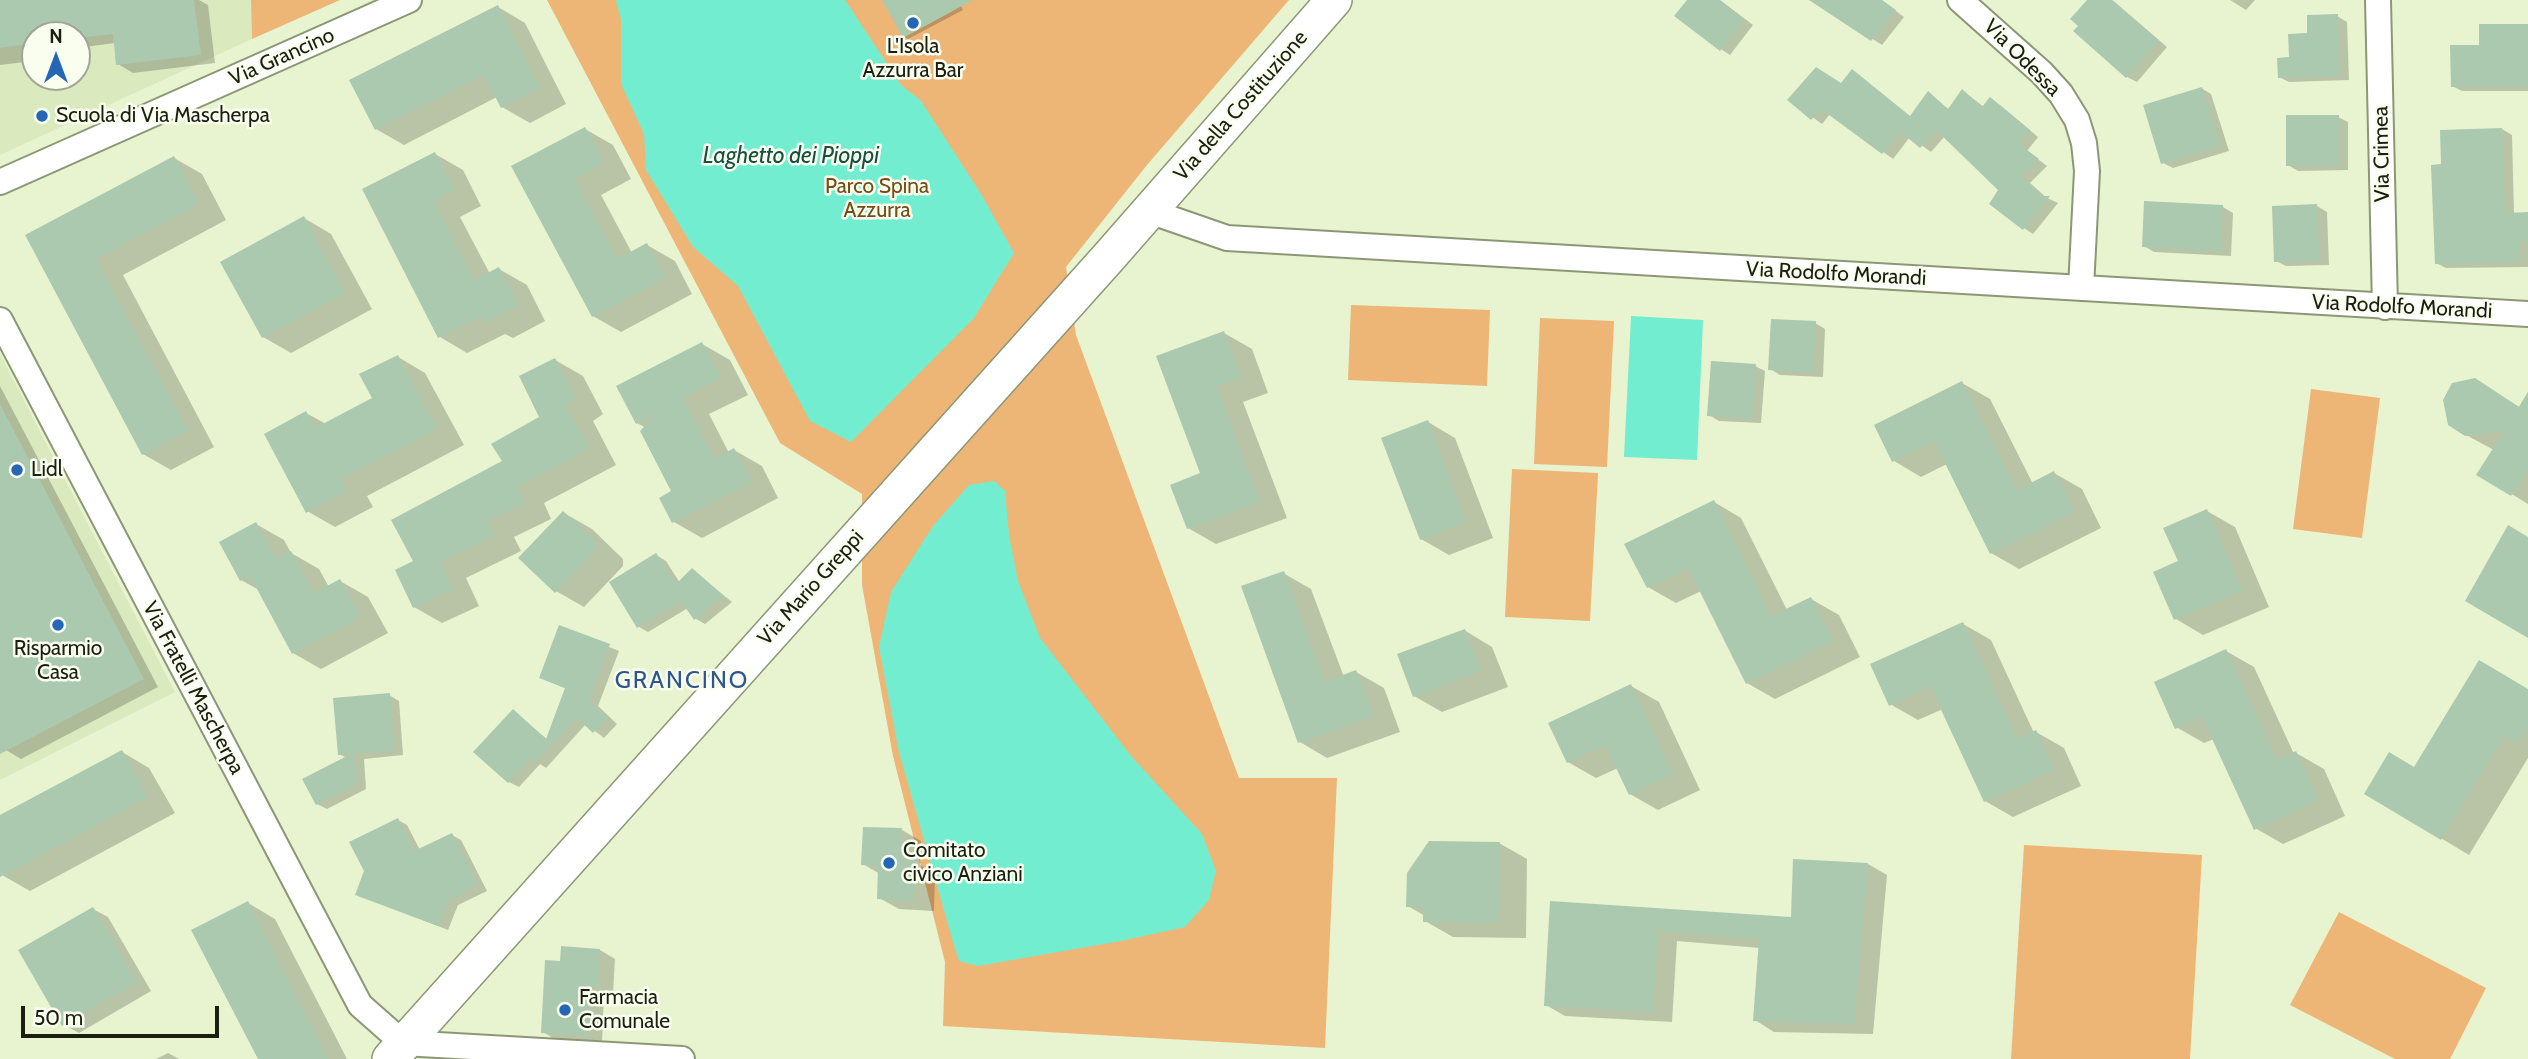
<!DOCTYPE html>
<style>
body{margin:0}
#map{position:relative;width:2528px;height:1059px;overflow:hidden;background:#e8f4d0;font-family:Cabin,sans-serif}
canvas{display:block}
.north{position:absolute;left:21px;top:21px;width:70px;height:70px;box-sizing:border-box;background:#f9feef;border:2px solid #a0a597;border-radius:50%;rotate:0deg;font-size:19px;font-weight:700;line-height:28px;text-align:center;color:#1b1f12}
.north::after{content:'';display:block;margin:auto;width:24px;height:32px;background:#2666b7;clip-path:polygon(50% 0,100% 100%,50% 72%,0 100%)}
.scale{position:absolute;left:21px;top:1006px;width:198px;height:32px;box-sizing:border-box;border:4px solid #1b1f12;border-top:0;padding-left:9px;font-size:21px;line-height:24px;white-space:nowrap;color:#1b1f12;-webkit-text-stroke:5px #f9feef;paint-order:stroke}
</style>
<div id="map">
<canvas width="2528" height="1059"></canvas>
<div class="north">N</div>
<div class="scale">50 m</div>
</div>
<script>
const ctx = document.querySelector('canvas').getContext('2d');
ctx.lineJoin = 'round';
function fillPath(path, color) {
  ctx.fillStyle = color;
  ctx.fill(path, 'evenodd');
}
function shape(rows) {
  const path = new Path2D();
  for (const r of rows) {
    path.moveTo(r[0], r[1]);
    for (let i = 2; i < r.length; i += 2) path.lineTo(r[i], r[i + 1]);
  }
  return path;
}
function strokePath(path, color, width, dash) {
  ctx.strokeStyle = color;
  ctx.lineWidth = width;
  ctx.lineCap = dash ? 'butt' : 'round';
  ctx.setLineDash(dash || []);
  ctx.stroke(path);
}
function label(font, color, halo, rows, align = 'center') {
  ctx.font = font + ' Cabin,sans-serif';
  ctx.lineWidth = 5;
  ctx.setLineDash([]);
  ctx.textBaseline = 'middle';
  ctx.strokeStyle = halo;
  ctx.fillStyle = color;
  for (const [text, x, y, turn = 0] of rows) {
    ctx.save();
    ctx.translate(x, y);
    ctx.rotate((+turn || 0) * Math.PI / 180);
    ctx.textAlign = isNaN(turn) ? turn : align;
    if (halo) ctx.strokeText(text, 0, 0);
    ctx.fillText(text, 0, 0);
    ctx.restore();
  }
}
const built = shape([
 [0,0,251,0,252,39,0,155],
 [35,35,77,35,77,77,35,77],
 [0,354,175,692,0,780]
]);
const green = shape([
 [251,0,340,0,252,39],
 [547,0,1289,0,1147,165,1066,267,1076,335,1239,778,1337,778,1325,1048,943,1026,945,962,893,756,862,585,862,494,780,443],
 [1351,305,1490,310,1487,386,1348,380],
 [1540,318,1614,321,1607,467,1534,464],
 [2311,389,2380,398,2362,538,2293,529],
 [1512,469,1598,473,1590,621,1505,617],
 [2024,845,2202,855,2190,1059,2011,1059],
 [2339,912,2486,988,2450,1059,2395,1059,2290,1005]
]);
const water = shape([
 [616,0,845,0,901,85,921,101,981,194,1014,253,974,318,851,442,810,421,738,286,693,247,646,170,644,134,621,84,621,20],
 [1631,316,1703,320,1697,460,1624,457],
 [994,481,1005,491,1009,535,1018,581,1040,638,1131,756,1202,834,1216,871,1209,900,1185,927,1121,941,978,966,959,961,953,942,899,752,879,647,891,592,933,526,969,485]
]);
const shadow = shape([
 [0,0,199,0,208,5,215,63,133,73,118,64,115,43,77,48,77,35,35,35,35,53,24,54,25,62,0,65],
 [884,0,958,0,963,10,908,39,904,37],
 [1689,0,1720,0,1753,25,1730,55,1721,49],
 [1812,0,1881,0,1904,17,1882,45],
 [2089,0,2112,0,2116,3,2167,47,2137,82,2127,77,2081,26],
 [2230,0,2255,0,2246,10],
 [498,7,525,23,566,104,530,123,502,107,497,97,404,145,376,129],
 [2337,16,2347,22,2349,80,2289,82,2279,77,2309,35],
 [2528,25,2528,91,2462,91,2452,86],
 [1853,72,1911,117,1928,94,1950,110,1963,91,1984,107,1990,99,2000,105,2038,137,2027,151,2047,166,2030,183,2047,198,2058,203,2033,234,2024,228,2001,190,1945,136,1931,152,1910,137,1893,159,1830,114,1822,124,1789,100,1842,85],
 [2201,88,2211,94,2229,151,2173,168,2163,163],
 [2338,117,2348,122,2348,170,2298,171,2288,165],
 [585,129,613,145,631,179,601,195,632,253,647,245,675,261,692,294,621,332,593,316,514,167],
 [2502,129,2512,135,2514,214,2528,214,2528,267,2446,268,2436,263,2443,166],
 [435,154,463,170,481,206,460,217,490,274,499,269,527,285,545,321,513,338,505,334,467,353,440,337,364,190],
 [174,158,202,174,226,220,123,275,214,447,171,470,143,454,27,236],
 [2317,206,2327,212,2329,265,2286,266,2276,261],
 [2223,207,2233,213,2231,256,2154,252,2144,246],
 [304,218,331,234,372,309,291,353,263,337],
 [1815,323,1825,329,1823,377,1780,375,1770,369],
 [1224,333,1252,349,1268,393,1243,402,1287,518,1216,544,1188,528,1202,474],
 [702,344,730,360,748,395,709,414,729,453,734,450,762,466,778,498,702,538,674,522,673,492,646,428,637,423],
 [398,357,425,373,464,445,367,496,373,507,335,527,307,511,306,413,326,424,374,399],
 [555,360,583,376,603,414,593,421,616,465,544,503,551,519,514,537,521,551,466,578,479,606,442,623,414,607,416,561,541,418],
 [1755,366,1765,371,1761,423,1719,421,1709,415],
 [2475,380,2519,407,2528,392,2528,504,2479,474,2494,450,2466,435],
 [1962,383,1990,399,2033,484,2054,473,2082,489,2101,528,2019,569,1991,553,1947,464,1921,477,1894,461],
 [0,386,158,687,21,759,6,750,0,739],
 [1428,422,1455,438,1493,538,1449,555,1421,539],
 [1714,502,1741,518,1787,610,1811,599,1839,615,1860,657,1775,699,1747,683,1701,591,1676,603,1648,587],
 [2207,511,2235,527,2269,607,2203,635,2176,619,2180,562],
 [564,513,592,529,623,559,623,566,584,607,556,591],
 [256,524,284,540,291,553,319,569,329,587,340,581,368,597,388,633,321,669,293,653,259,590,241,580],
 [656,555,666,561,680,583,692,570,732,602,705,624,696,619,688,608,648,632,639,627],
 [1283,573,1311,589,1344,677,1356,672,1384,688,1400,732,1327,758,1300,742],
 [1963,624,1991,640,2034,733,2036,732,2064,748,2081,786,2013,817,1985,801,1943,709,1918,720,1890,704],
 [560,627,619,651,598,706,617,724,604,738,586,724,546,768,540,764,519,787,509,782,513,711,548,740,567,689,541,678],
 [1464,630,1492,647,1508,687,1442,712,1414,696],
 [2226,651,2254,667,2294,754,2296,753,2324,769,2345,816,2283,844,2255,828,2214,739,2204,743,2176,727],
 [1631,686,1659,702,1700,790,1658,810,1630,794,1618,768,1596,778,1568,762],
 [2528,690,2528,758,2469,855,2366,793,2415,770],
 [389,695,399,701,403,755,364,759,366,789,327,809,317,804,347,758,339,754],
 [122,752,149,768,175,813,30,891,2,875,0,871,0,817],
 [398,820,407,825,420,850,452,835,461,840,487,891,458,905,448,930,357,894],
 [902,830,921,841,920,865,935,874,934,911,899,909,879,898,880,874,863,864],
 [1499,843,1527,859,1526,938,1453,937,1425,921,1425,916,1408,906],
 [1868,864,1887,875,1873,1034,1774,1032,1755,1020,1760,948,1677,941,1672,1022,1565,1016,1546,1005,1551,903,1792,919],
 [248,903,275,919,347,1059,260,1059],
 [93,909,108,917,151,991,79,1033,64,1025],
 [600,950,615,959,613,994,604,994,602,1043,558,1041,543,1032,561,963],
 [168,1053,179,1059,156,1059]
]);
const building = shape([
 [0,0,194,0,201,55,116,65,113,34,77,38,77,35,35,35,35,43,0,48],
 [882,0,973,0,903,38],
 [1687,0,1720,0,1744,19,1720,51,1674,16],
 [1809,0,1882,0,1896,10,1871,41],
 [2087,0,2112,0,2159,41,2126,78,2073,31,2078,26,2070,19],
 [498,5,540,88,501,108,484,75,375,130,349,80],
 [2338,14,2340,76,2278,78,2277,58,2289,57,2288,34,2307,33,2307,15],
 [2479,24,2528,24,2528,86,2451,87,2450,45,2479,45],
 [1816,67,1841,83,1852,69,1910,116,1928,91,1948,109,1962,89,1982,107,1990,97,2030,130,2019,144,2039,159,2021,177,2043,196,2050,196,2023,230,1989,204,1998,190,1936,130,1920,148,1901,132,1882,154,1821,109,1811,120,1787,100],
 [2202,87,2220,146,2161,164,2143,105],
 [2286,115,2339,115,2339,165,2286,166],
 [585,127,604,163,575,179,617,259,647,243,665,278,592,317,511,166],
 [2502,128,2505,213,2528,212,2528,242,2520,242,2521,262,2435,264,2431,165,2441,164,2440,130],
 [435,152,454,190,434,201,474,280,499,267,519,305,484,323,480,317,438,338,362,189],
 [174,156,199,204,96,259,188,431,142,455,25,235],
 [2144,201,2223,205,2221,251,2142,247],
 [2317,204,2320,260,2274,262,2272,206],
 [304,216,345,293,262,338,220,262],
 [1771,319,1816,321,1813,372,1768,370],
 [1224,331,1241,377,1216,386,1260,502,1187,529,1170,485,1200,473,1156,356],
 [702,342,721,378,683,398,714,459,734,448,752,482,672,523,659,498,671,491,640,431,657,413,636,424,616,386],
 [398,355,437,429,340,479,346,491,306,513,264,434,306,411,315,428,372,398,359,374],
 [555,358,576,397,566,405,589,449,517,487,525,503,487,521,494,535,440,562,453,590,413,608,395,570,413,561,391,520,502,461,491,444,539,417,519,376],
 [1711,361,1756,364,1752,419,1707,416],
 [2475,378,2519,407,2528,392,2528,469,2511,496,2476,475,2504,431,2465,436,2448,425,2443,400,2452,383],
 [1962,381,2017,490,2054,471,2075,512,1990,554,1934,441,1892,462,1874,425],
 [0,404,144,679,0,754],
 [1428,420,1466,522,1420,540,1381,438],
 [1714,500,1771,616,1811,597,1833,641,1746,684,1688,568,1647,588,1624,544],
 [2207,509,2242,591,2174,620,2153,572,2178,561,2163,528],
 [563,511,596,541,596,550,555,593,518,558],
 [256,522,276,559,291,551,314,593,340,579,361,617,292,654,250,576,240,581,219,542],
 [2508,525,2528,537,2528,638,2465,601],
 [656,553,676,584,692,568,723,595,694,620,681,601,637,628,609,582],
 [1284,571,1324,682,1356,670,1373,716,1298,743,1241,586],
 [1963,622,2017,739,2036,730,2054,770,1984,802,1930,686,1889,706,1870,664],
 [559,625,610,644,589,700,608,717,593,733,577,718,535,763,530,759,508,783,473,752,513,709,546,739,565,688,539,678],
 [1465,629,1481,671,1413,697,1397,654],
 [2226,649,2277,760,2296,751,2319,800,2254,830,2202,717,2175,729,2154,682],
 [2479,660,2528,689,2528,726,2517,744,2504,736,2441,840,2364,794,2389,752,2414,767],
 [1631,684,1673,774,1629,795,1605,745,1567,763,1548,723],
 [390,693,394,751,354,754,357,784,316,805,302,779,351,754,338,755,333,698],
 [122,750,148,797,0,877,0,815],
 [398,818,414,851,452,833,478,885,448,900,438,926,355,895,364,871,349,842],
 [863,827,902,828,901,860,916,860,914,901,877,899,878,866,861,865],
 [1429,841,1500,842,1498,923,1423,922,1423,907,1406,907,1407,873],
 [1793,859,1868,863,1854,1024,1753,1021,1759,939,1658,931,1653,1012,1544,1006,1550,901,1791,917],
 [248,901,328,1059,258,1059,191,930],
 [93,907,137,982,62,1026,18,950],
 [561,946,600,949,598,987,590,986,587,1036,541,1033,545,960,560,961]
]);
const minor = shape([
 [1960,0,2042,73,2061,94,2077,120,2084,143,2087,171,2081,288],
 [2378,0,2385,307],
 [0,182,409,0],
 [1149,211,1227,238,2528,314],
 [0,320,360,1005,403,1043,682,1059]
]);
const secondary = shape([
 [390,1059,1108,258,1334,0]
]);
const markers = [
 [913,23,7,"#2666b7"],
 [42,116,7,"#2666b7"],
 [17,470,7,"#2666b7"],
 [58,625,7,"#2666b7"],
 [889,863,7,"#2666b7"],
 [565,1010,7,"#2666b7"]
];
const poiNames = [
 ["L'Isola",913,47,"center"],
 ["Azzurra Bar",913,71,"center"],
 ["Scuola di Via Mascherpa",56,116],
 ["Lidl",31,470],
 ["Risparmio",58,649,"center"],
 ["Casa",58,673,"center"],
 ["Comitato",903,851],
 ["civico Anziani",903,875],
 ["Farmacia",579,998],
 ["Comunale",579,1022]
];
const streetNames = [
 ["Via Grancino",282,57,-24],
 ["Via Odessa",2022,58,45],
 ["Via della Costituzione",1241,106,-49],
 ["Via Crimea",2382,154,-91],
 ["Via Rodolfo Morandi",1836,274,3],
 ["Via Rodolfo Morandi",2402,307,3],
 ["Via Mario Greppi",811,588,-48],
 ["Via Fratelli Mascherpa",193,688,62]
];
const parkNames = [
 ["Parco Spina",877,187],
 ["Azzurra",877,211]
];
const waterNames = [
 ["Laghetto dei Pioppi",791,156]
];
const quarterNames = [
 ["GRANCINO",682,681]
];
fillPath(built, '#dbe9be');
fillPath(green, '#eeb676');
fillPath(water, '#73edd0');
fillPath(shadow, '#0003');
fillPath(building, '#aac9af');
strokePath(minor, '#8c9776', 28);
strokePath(secondary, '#8c9776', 38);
strokePath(minor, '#fff', 24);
strokePath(secondary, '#fff', 35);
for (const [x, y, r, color] of markers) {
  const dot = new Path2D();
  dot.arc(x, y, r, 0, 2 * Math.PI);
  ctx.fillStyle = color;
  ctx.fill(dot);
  strokePath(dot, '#f9feef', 2.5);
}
label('21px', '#1b1f12', '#f9feef', poiNames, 'left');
label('21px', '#1b1f12', '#f9feef', streetNames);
label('21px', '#754c14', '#f9feef', parkNames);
label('italic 23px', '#194e43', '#f9feef', waterNames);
ctx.letterSpacing = '2px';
label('24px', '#2e568c', '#f9feef', quarterNames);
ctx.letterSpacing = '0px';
</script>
